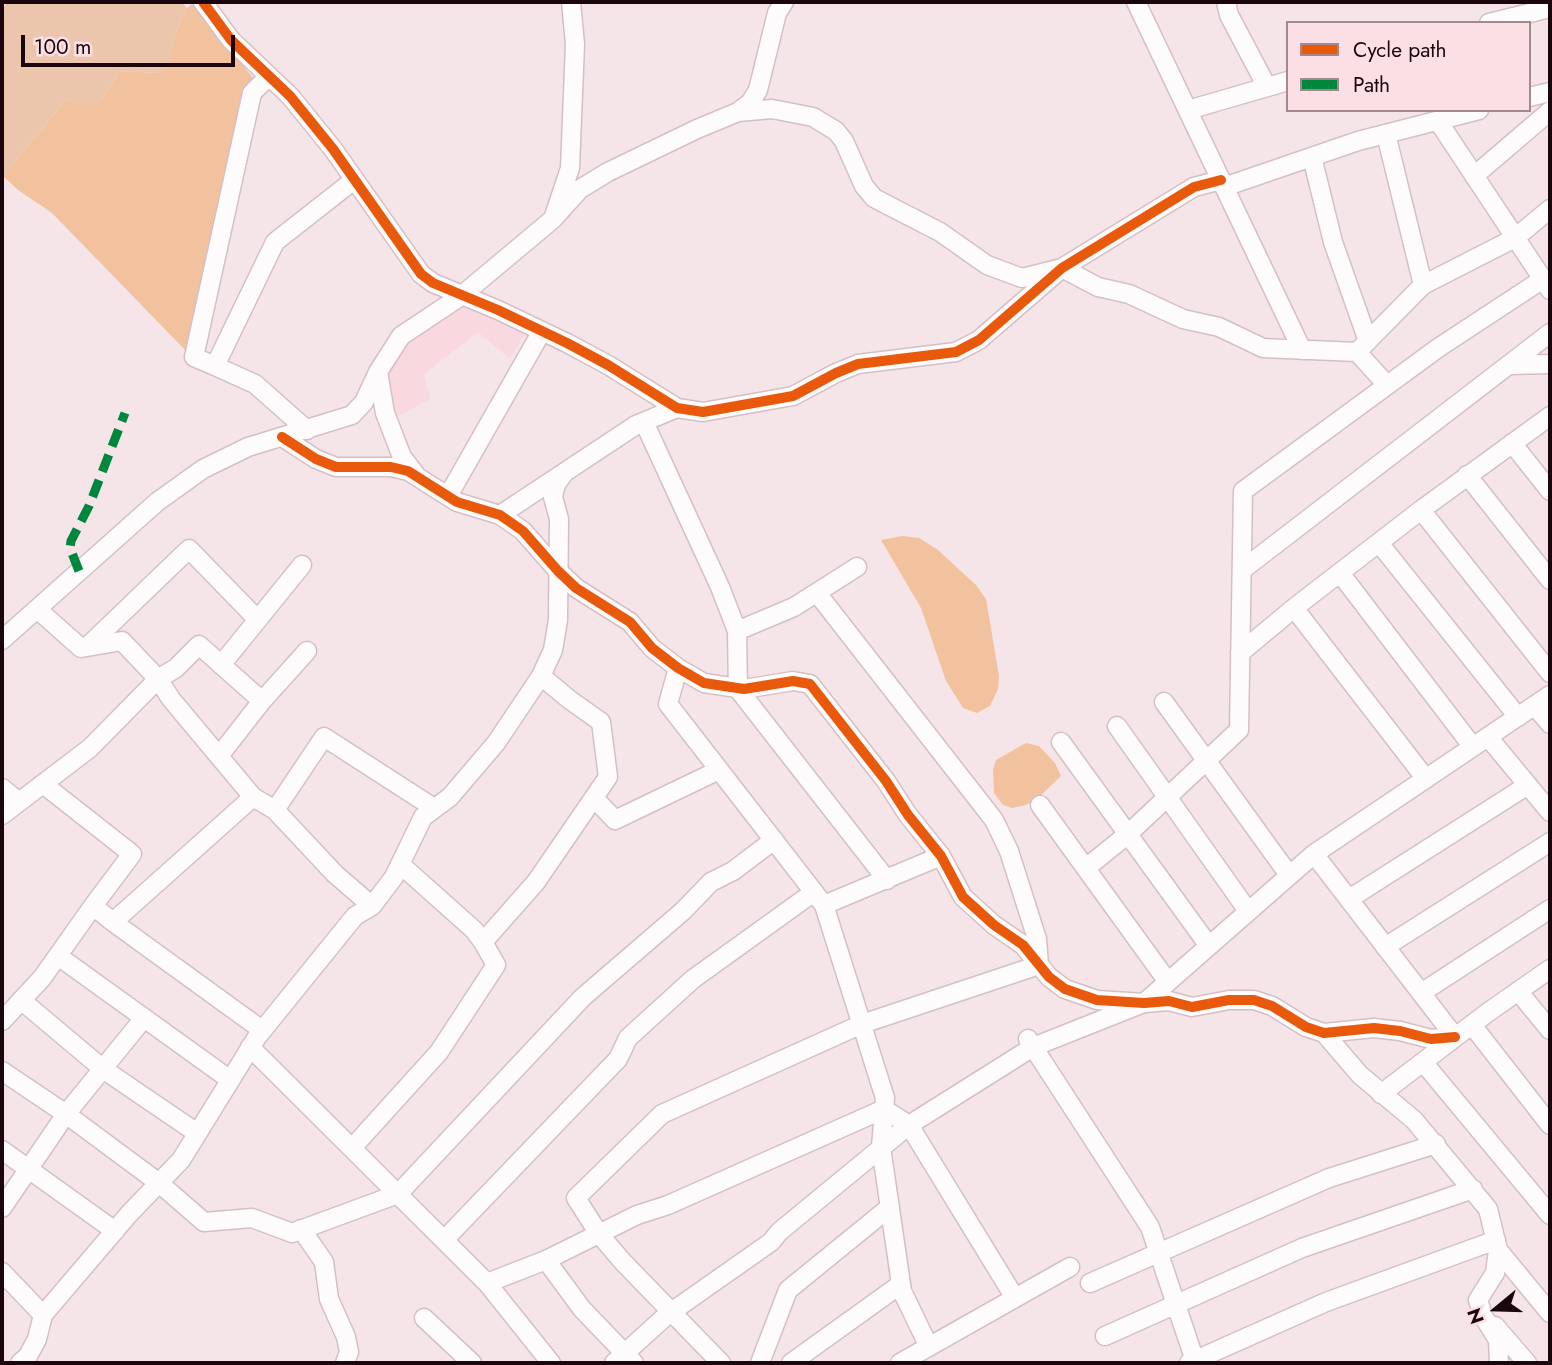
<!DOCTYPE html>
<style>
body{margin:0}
#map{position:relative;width:1552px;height:1365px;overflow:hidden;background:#f5e5e8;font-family:Jost,sans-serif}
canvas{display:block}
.frame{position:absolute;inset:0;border:4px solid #1c060d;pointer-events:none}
.legend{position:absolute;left:1286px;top:21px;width:245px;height:91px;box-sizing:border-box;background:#fbdfe5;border:2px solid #a2888f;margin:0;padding:9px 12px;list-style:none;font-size:21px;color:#1c060d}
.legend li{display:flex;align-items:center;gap:14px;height:35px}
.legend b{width:35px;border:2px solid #a2888f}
.north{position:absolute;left:1461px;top:1274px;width:70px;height:70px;-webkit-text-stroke:5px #fbdfe5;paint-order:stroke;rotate:251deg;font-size:19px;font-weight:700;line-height:28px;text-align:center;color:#1c060d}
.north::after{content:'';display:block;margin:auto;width:24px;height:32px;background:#1c060d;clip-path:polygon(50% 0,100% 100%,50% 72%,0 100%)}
.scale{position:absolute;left:21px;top:35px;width:214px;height:32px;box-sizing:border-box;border:4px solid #1c060d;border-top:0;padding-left:9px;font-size:21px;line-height:24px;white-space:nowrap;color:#1c060d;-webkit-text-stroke:5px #fbdfe5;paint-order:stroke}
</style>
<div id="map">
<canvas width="1552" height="1365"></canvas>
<div class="frame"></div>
<ul class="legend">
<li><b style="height:9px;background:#e8590c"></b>Cycle path</li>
<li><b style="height:9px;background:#00873e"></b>Path</li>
</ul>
<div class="north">N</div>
<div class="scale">100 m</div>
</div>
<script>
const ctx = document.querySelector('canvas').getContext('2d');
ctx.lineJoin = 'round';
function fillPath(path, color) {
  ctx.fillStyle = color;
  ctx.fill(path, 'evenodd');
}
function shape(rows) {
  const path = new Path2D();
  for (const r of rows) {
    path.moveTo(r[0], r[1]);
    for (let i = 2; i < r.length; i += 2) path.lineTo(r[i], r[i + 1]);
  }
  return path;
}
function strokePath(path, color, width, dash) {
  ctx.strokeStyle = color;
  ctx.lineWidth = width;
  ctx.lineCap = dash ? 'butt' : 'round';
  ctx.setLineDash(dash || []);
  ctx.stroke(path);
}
const built = shape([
 [461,296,530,325,510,359,478,332,424,374,430,399,388,422,378,372,401,336]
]);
const green = shape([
 [7,2,182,2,187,8,175,34,170,66,160,73,120,71,102,99,90,107,66,100,3,176,2,10]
]);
const forest = shape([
 [192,4,254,79,189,354,52,213,18,190,3,176,66,100,90,106,102,99,120,71,160,73,169,66,175,34,187,8],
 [902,536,919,538,938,550,976,585,986,599,999,676,998,689,990,706,977,713,963,708,946,681,921,608,881,540],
 [1026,743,1039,746,1055,763,1061,776,1038,798,1026,805,1012,808,1003,805,994,793,993,770,996,760]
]);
const minor = shape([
 [203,2,231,40,290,96,333,149,421,274,433,283,498,310,567,343,608,365,677,408,703,412,793,396,836,373,858,364,956,352,979,340,1062,268,1194,187,1221,180],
 [1136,2,1302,350],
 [1226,2,1229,15,1267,87],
 [1489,23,1550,8],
 [269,76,252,93,194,357,215,366,275,242,354,180],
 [1529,97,1550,92],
 [1188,110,1288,81],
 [738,112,750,103,758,90,777,13,784,2],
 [1438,121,1550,290],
 [1386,134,1423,285],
 [1312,157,1333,242,1368,341],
 [1474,176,1550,111],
 [1224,187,1358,141,1479,110],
 [553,219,580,189,608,172,697,129,738,112,772,109,813,117,836,131,844,141,864,186,874,198,940,232,987,265,1022,278,1062,268,1098,287,1129,294,1183,319,1219,327,1263,348,1357,352,1387,385],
 [1357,352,1423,285,1515,238,1550,209],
 [1509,365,1550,364],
 [215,366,255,384,307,430],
 [378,372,385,413,402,457,416,475],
 [644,422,720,587,737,631,794,607,857,567],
 [282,437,316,459,336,467,391,467,408,471,457,502,500,515,523,531,558,571,576,588,630,622,652,648,678,668,704,683,744,689,793,681,810,684,886,781,908,815,941,856,963,897,994,925,1023,945,1049,977,1065,989,1097,1000,1144,1003,1169,1001,1192,1007,1229,1000,1254,1000,1272,1006,1306,1027,1324,1033,1374,1028,1400,1031,1431,1039,1455,1037],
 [1512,443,1550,491],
 [1467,475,1550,580],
 [448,496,542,331],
 [1421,510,1550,673],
 [500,515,562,474],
 [1379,543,1518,717],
 [1242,570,1550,333],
 [1340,573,1473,747],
 [1294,608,1426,779],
 [37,609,81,648,122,641,158,679,171,699,253,797,275,810,335,874,372,906],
 [737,631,738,689,887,880],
 [2,640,157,502,203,469,248,447,352,415,364,402,378,372,401,336,461,296,553,219,570,168,575,44,571,2],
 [88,646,189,549,257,619],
 [1240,653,1294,608,1421,510,1550,416],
 [221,665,302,565],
 [678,668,668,704,824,905,885,1098,881,1147,902,1291,929,1347],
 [1164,702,1289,875],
 [1535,706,1550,724],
 [1117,726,1248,911],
 [1488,737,1550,812],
 [1061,742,1209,946],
 [219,756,262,701,307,651],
 [43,784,132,854,93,906],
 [2,788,19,802],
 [594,798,615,820,719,770],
 [1040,805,1168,982],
 [275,810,324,737,434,808],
 [2,815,90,748,158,679,176,668,199,645,262,701],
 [1314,854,1455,1037],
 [400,864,474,930,483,942],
 [1086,868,1128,834,1239,730,1243,491,1438,348,1543,279],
 [1349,899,1528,785],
 [824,905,941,856],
 [113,922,262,1030],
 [1385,947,1550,842],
 [58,956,229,1079],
 [1518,991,1550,1030],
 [1421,993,1550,909],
 [21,1000,103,1069,197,1133],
 [2,1021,42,978,93,906,113,922,253,797],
 [1472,1025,1550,1125],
 [1324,1033,1360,1075,1414,1120,1488,1209,1498,1250,1495,1273,1478,1300,1483,1316,1498,1340,1499,1363],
 [1028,1039,1150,1227,1195,1361],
 [250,1047,487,1283,551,1363],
 [1423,1062,1550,1215],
 [2,1071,66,1114,159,1183,204,1222,252,1218,292,1233,398,1194,583,997,683,911,711,882,733,871,774,840],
 [1381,1094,1487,1013,1550,969],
 [352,1148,439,1052,496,965,483,942,536,882,608,777,601,722,570,700,541,676],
 [2,1150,115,1231],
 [2,1208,66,1114,144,1018],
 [301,1229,324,1262,329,1299,346,1337,349,1352,345,1363],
 [444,1240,618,1059,628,1038,693,979,814,892],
 [1498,1250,1550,1313],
 [2,1272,43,1315],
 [487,1283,546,1260],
 [1090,1283,1329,1178,1436,1144],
 [424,1318,472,1363],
 [1495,1326,1527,1363],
 [1105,1336,1302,1248,1473,1189],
 [20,1363,28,1356,37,1339,43,1315,129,1214,181,1160,257,1037,355,916,372,906,394,877,423,817,450,797,496,743,541,676,553,650,558,620,559,519,553,497,556,484,565,472,636,425,677,408],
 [614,1363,667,1315,771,1242,779,1232,909,1125,1033,1047,1144,1003,1314,854,1550,695],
 [634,1363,582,1309,546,1260,637,1215,668,1205,884,1109,909,1125,1015,1298],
 [721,1363,623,1262,599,1234,576,1198,662,1114,862,1024,1039,965,1037,939,1009,851,994,820,817,593],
 [760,1363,788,1290,890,1207],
 [791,1363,901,1284],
 [900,1363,1070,1267],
 [1189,1363,1326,1302,1496,1240]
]);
const quiet = shape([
 [79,571,70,548,71,541,89,506,125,413]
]);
const cycleway = shape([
 [203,2,231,40,290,96,333,149,421,274,433,283,498,310,567,343,608,365,677,408,703,412,793,396,836,373,858,364,956,352,979,340,1062,268,1194,187,1221,180],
 [282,437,316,459,336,467,391,467,408,471,457,502,500,515,523,531,558,571,576,588,630,622,652,648,678,668,704,683,744,689,793,681,810,684,886,781,908,815,941,856,963,897,994,925,1023,945,1049,977,1065,989,1097,1000,1144,1003,1169,1001,1192,1007,1229,1000,1254,1000,1272,1006,1306,1027,1324,1033,1374,1028,1400,1031,1431,1039,1455,1037]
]);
fillPath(built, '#f9d8e0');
fillPath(green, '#ebc6ad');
fillPath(forest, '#f2c29e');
strokePath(minor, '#d4c0c4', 21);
strokePath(minor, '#fefbfc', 18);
strokePath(quiet, '#00873e', 9, [18, 9]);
strokePath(cycleway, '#e8590c', 10);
</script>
